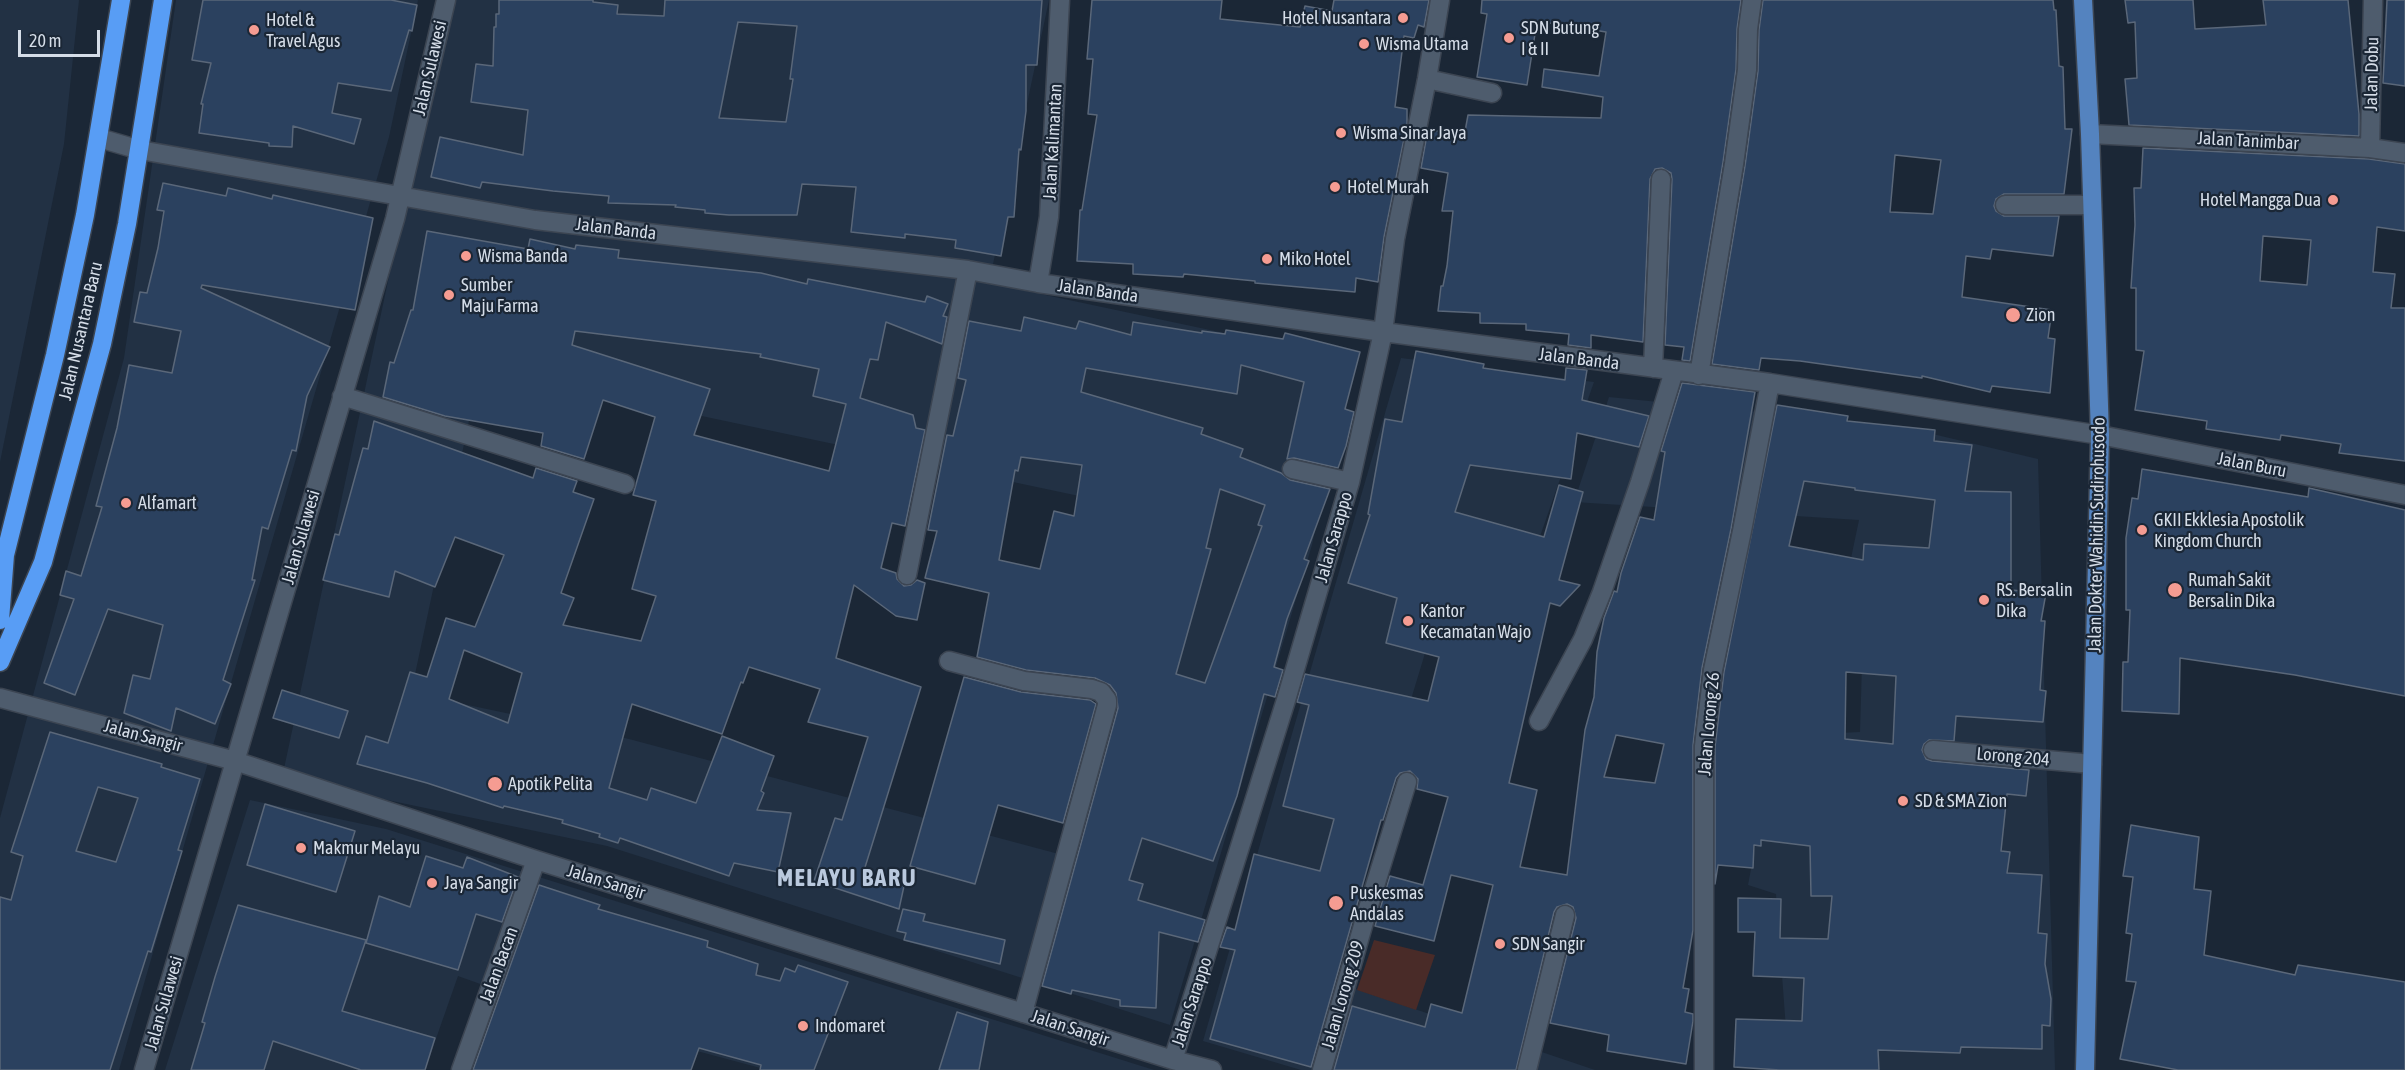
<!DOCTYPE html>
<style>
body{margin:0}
#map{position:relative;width:2405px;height:1070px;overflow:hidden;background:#1b2736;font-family:"Asap Condensed",sans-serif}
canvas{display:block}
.scale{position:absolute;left:18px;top:30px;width:82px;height:27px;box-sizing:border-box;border:3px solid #d5dde8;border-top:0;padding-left:8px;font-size:18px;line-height:21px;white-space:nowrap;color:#d5dde8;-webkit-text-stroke:4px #1b2736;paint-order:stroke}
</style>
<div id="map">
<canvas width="2405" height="1070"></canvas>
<div class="scale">20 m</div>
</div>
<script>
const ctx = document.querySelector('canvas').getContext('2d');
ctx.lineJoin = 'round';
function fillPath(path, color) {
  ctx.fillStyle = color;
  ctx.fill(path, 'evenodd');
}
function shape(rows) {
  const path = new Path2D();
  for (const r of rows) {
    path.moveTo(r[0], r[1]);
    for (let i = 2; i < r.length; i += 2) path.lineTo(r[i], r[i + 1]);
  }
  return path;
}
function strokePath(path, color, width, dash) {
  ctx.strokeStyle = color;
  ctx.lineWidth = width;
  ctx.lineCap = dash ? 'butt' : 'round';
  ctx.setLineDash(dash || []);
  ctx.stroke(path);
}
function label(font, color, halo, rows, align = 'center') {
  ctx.font = font + ' "Asap Condensed",sans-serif';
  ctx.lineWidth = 4.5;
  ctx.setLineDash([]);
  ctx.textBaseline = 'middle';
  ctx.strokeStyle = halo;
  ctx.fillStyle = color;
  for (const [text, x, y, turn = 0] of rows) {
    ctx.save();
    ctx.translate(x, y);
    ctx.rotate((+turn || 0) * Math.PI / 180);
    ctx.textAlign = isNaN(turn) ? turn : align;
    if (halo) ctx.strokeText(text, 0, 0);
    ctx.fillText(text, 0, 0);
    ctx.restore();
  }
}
const built = shape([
 [0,0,79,0,64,144,0,462],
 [176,0,418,0,389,137,119,1070,0,1070,0,818,124,358],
 [448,0,1049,0,989,283,1351,360,1312,545,1170,1025,607,846,282,778],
 [480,369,1197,521,1126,872,629,739,411,693],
 [1401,358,1594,382,1502,645,1433,627,1326,979,1595,1070,1301,1070,1203,1041],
 [1609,397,1899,426,2038,459,2055,1070,1789,1070,1776,894,1748,885,1776,736,1860,732,1863,629,1837,625,1859,520,1574,502],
 [250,800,386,829,1154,1070,768,1070,581,1020,458,976,425,1070,165,1070]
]);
const green = shape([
 [1374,940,1435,955,1416,1010,1357,990]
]);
const building = shape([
 [203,0,391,0,417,5,412,31,409,30,391,91,338,83,332,113,361,119,354,144,293,126,292,147,269,146,269,143,199,133,203,104,201,104,211,63,192,60,203,0],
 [499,0,593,0,593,2,618,5,617,14,664,16,665,0,1042,0,1037,65,1026,65,1026,111,1021,150,1019,149,1014,217,1008,217,1001,256,955,248,956,240,905,234,905,238,851,232,856,187,802,184,797,215,729,215,705,213,705,210,675,207,676,205,608,203,609,196,553,191,482,182,480,188,431,177,440,137,523,155,528,110,471,102,476,64,493,66,494,27,496,27,496,14,499,14,499,0],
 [738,22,797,26,790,79,793,79,786,122,719,118,738,22],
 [1092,0,1222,0,1220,19,1300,27,1305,6,1332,11,1334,0,1429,0,1424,27,1418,25,1414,38,1404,36,1395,107,1407,109,1407,124,1384,237,1378,282,1356,278,1355,292,1255,283,1255,281,1184,274,1183,277,1133,274,1133,264,1077,261,1080,210,1082,210,1097,115,1088,114,1093,59,1087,59,1092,0],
 [1482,0,1741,0,1737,29,1736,69,1723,162,1690,361,1682,360,1684,347,1665,345,1672,179,1671,173,1662,168,1655,169,1650,179,1643,342,1591,335,1591,348,1568,345,1569,334,1526,330,1526,324,1480,323,1480,313,1438,311,1441,286,1443,286,1447,266,1453,211,1442,211,1448,173,1421,168,1428,129,1464,137,1468,115,1601,118,1603,97,1542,87,1544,69,1599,76,1606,32,1537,21,1527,85,1477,77,1487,14,1481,13,1482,0],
 [1763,0,2053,0,2054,10,2056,10,2059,66,2063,67,2065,129,2072,129,2064,194,2004,194,1996,199,1994,206,1996,211,2004,216,2059,216,2053,256,1992,249,1990,259,1966,256,1962,297,2052,310,2048,338,2055,339,2050,393,1992,386,1990,392,1922,376,1922,378,1800,361,1761,358,1759,370,1712,364,1745,166,1758,71,1759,30,1763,0],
 [1895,155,1941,160,1933,214,1890,212,1895,155],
 [2125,0,2193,0,2195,29,2266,25,2263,0,2348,0,2359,114,2359,136,2129,125,2125,79,2137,78,2135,22,2128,23,2125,0],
 [2387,0,2405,0,2405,86,2383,83,2387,0],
 [2143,148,2369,159,2405,164,2405,231,2377,227,2373,272,2395,274,2391,308,2405,308,2405,461,2339,453,2341,444,2281,435,2280,440,2206,429,2207,421,2135,410,2144,351,2136,350,2136,288,2131,288,2135,225,2134,188,2141,188,2143,148],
 [2263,236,2311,240,2307,285,2260,281,2263,236],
 [163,183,226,196,228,188,272,199,273,195,373,218,355,310,202,285,201,288,330,347,307,396,296,451,292,450,268,529,262,527,252,580,255,580,223,680,231,684,215,724,176,708,171,731,124,713,133,675,150,679,163,625,108,609,75,695,44,683,74,599,60,595,66,571,81,576,102,507,96,506,117,428,129,365,172,373,181,331,134,322,140,292,147,293,158,248,164,211,157,210,163,183],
 [427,231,528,249,530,239,575,249,576,245,619,250,618,258,761,273,807,284,808,279,925,302,927,296,948,304,943,316,947,317,942,344,886,322,878,360,870,359,860,398,913,415,916,428,925,430,905,526,892,523,881,568,896,573,897,579,904,586,911,585,917,580,925,583,917,620,896,616,854,585,836,658,921,687,862,877,904,886,899,909,814,881,835,818,842,820,868,737,808,722,820,689,749,667,743,683,741,682,722,734,632,704,609,788,647,800,651,788,696,803,722,736,774,756,761,791,764,793,757,810,791,813,778,872,734,863,729,876,620,838,618,843,599,837,600,834,562,823,563,820,504,806,503,808,427,783,357,764,366,736,388,743,410,672,427,677,446,618,475,627,504,555,455,537,435,587,395,571,389,597,323,580,335,534,339,535,363,448,368,449,374,421,533,478,536,468,577,481,573,492,594,499,561,593,574,598,563,625,641,641,656,596,632,589,656,501,633,495,655,417,603,400,584,459,541,446,543,433,445,416,383,397,390,362,394,363,411,310,413,310,427,231],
 [575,331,761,354,760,357,819,369,813,396,846,404,829,471,694,435,710,389,572,345,575,331],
 [464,650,522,673,508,723,449,699,464,650],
 [1024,317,1076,329,1079,321,1131,335,1133,322,1202,333,1202,331,1225,334,1226,330,1283,339,1285,333,1360,352,1345,409,1354,412,1346,446,1338,468,1294,458,1287,459,1304,382,1241,365,1237,394,1086,368,1081,392,1203,428,1201,434,1243,449,1240,457,1281,473,1290,480,1330,489,1304,559,1309,561,1287,619,1274,667,1283,670,1275,697,1264,694,1237,796,1213,861,1142,838,1129,880,1143,884,1138,900,1205,920,1198,942,1159,932,1156,1008,1120,1006,1120,1000,1072,990,1071,994,1042,986,1118,708,1116,693,1110,685,1095,678,1026,670,977,657,989,593,925,578,937,531,928,530,947,435,953,436,966,380,958,378,969,321,1021,331,1024,317],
 [1021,457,1082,465,1074,516,1054,511,1040,569,999,560,1015,470,1018,471,1021,457],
 [1220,489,1265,505,1258,525,1262,526,1205,683,1176,674,1211,549,1206,548,1220,489],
 [1416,351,1484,364,1483,368,1565,380,1566,368,1587,370,1582,400,1649,416,1639,447,1577,433,1571,479,1470,465,1455,512,1544,537,1559,485,1583,492,1559,580,1580,585,1560,606,1550,603,1509,783,1537,790,1520,867,1567,875,1585,730,1594,697,1597,652,1604,618,1614,591,1617,592,1621,573,1640,517,1654,520,1665,452,1661,451,1682,383,1755,392,1731,529,1702,668,1693,745,1693,930,1683,988,1689,989,1685,1012,1693,1014,1693,1021,1686,1064,1607,1051,1609,1035,1550,1023,1576,918,1573,907,1567,904,1557,907,1554,912,1516,1070,1334,1070,1352,1006,1425,1027,1431,1004,1462,1013,1493,885,1451,875,1434,941,1375,926,1390,876,1423,885,1448,797,1417,789,1418,779,1410,771,1400,773,1396,778,1383,820,1381,820,1311,1067,1210,1039,1235,950,1220,947,1227,927,1235,930,1254,854,1320,871,1334,819,1283,806,1309,705,1297,702,1305,674,1428,701,1439,657,1386,643,1397,598,1348,583,1370,515,1368,514,1385,419,1402,422,1416,351],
 [1616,735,1664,744,1655,783,1604,777,1616,735],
 [1777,405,1848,416,1847,421,1935,430,1934,441,1972,445,1965,491,2011,492,2011,590,2046,593,2041,621,2045,621,2040,690,2046,691,2043,722,1956,716,1954,741,1929,740,1924,744,1922,750,1926,759,1932,761,2029,770,2026,796,2007,794,2001,851,2010,852,2007,873,2042,875,2038,933,2047,934,2045,964,2051,999,2050,1026,2042,1025,2042,1049,1961,1047,1960,1053,1878,1050,1879,1070,1780,1070,1734,1067,1736,1019,1802,1021,1804,978,1753,976,1755,932,1738,932,1738,898,1781,899,1780,938,1828,939,1832,896,1811,896,1810,846,1761,840,1761,846,1754,845,1753,868,1718,865,1715,884,1715,747,1724,672,1777,405],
 [1804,481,1855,488,1855,490,1935,500,1929,548,1864,544,1863,560,1789,546,1804,481],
 [1846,672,1896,676,1893,744,1845,739,1846,672],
 [2142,469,2308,497,2309,488,2405,510,2405,696,2295,675,2180,658,2179,714,2122,711,2123,662,2128,662,2130,610,2126,610,2126,538,2132,498,2138,499,2142,469],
 [964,677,1021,692,1090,700,1096,704,1063,823,998,805,975,884,910,866,964,677],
 [282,690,348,711,339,738,273,718,282,690],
 [50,732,162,764,161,767,200,779,178,850,182,851,151,952,148,951,110,1070,0,1070,0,897,11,900,23,856,11,852,50,732],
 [98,787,138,798,116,862,76,851,98,787],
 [265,804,355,831,336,892,247,865,265,804],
 [2131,825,2199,837,2194,889,2211,891,2204,955,2295,975,2298,965,2405,982,2405,1070,2178,1070,2120,1059,2136,982,2126,981,2132,934,2126,933,2133,877,2123,876,2131,825],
 [426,856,463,868,467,857,518,877,502,922,476,914,458,970,366,943,379,896,410,907,426,856],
 [539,885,600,905,598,909,708,941,707,947,758,964,756,975,780,981,785,968,795,972,798,965,848,982,814,1070,760,1070,761,1065,699,1048,691,1070,473,1070,539,885],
 [238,905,366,940,342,1011,435,1038,425,1070,361,1070,273,1041,264,1070,191,1070,205,1023,202,1022,215,977,238,905],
 [903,909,925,914,923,921,1005,940,1000,964,904,940,906,933,897,931,903,909],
 [957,1012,988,1022,979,1070,939,1070,957,1012]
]);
const minor = shape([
 [1427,79,1492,93],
 [2090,134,2370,148,2405,153],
 [99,138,140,150,535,220,968,270,1038,283,1383,332,1770,383,2100,435,2405,495],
 [2370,148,2373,0],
 [2005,205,2092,205],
 [1038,283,1049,217,1060,0],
 [1653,368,1661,179],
 [1699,375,1734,164,1747,70,1748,29,1752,0],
 [342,396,625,484],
 [1292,469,1350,482],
 [907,575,968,270],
 [949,661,1024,681,1092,689,1101,692,1107,700,1107,705,1023,1013],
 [0,698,235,761,536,860,1173,1060,1212,1070],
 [1539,721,1583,639,1602,592,1640,482,1674,371],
 [1933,750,2092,764],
 [1173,1060,1286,700,1350,482,1383,332,1395,239,1427,79,1440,0],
 [144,1070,395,219,446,0],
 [461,1070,536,860],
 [1322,1070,1366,915,1407,782],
 [1527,1070,1565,915],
 [1704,1070,1704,746,1713,670,1742,531,1770,383]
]);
const major = shape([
 [2083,0,2090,134,2100,435,2085,1070]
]);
const highway = shape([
 [0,620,5,555,55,355,85,215,121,0],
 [0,662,43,562,102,344,127,224,163,0]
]);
const markers = [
 [1403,18,6,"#f59c92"],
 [254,30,6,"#f59c92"],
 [1509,38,6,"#f59c92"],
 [1364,44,6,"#f59c92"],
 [1341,133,6,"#f59c92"],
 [1335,187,6,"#f59c92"],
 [2333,200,6,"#f59c92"],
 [466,256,6,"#f59c92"],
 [1267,259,6,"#f59c92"],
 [449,295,6,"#f59c92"],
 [2013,315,8,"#f59c92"],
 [126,503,6,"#f59c92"],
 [2142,530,6,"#f59c92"],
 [2175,590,8,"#f59c92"],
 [1984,600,6,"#f59c92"],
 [1408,621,6,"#f59c92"],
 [495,784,8,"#f59c92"],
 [1903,801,6,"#f59c92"],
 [301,848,6,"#f59c92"],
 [432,883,6,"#f59c92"],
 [1336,903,8,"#f59c92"],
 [1500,944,6,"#f59c92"],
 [803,1026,6,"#f59c92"]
];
const poiNames = [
 ["Hotel Nusantara",1391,18,"right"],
 ["Hotel &",266,20],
 ["Travel Agus",266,41],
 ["SDN Butung",1521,28],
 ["I & II",1521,49],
 ["Wisma Utama",1376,44],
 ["Wisma Sinar Jaya",1353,133],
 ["Hotel Murah",1347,187],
 ["Hotel Mangga Dua",2321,200,"right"],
 ["Wisma Banda",478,256],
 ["Miko Hotel",1279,259],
 ["Sumber",461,285],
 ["Maju Farma",461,306],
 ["Zion",2026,315],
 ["Alfamart",138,503],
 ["GKII Ekklesia Apostolik",2154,520],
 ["Kingdom Church",2154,541],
 ["Rumah Sakit",2188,580],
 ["Bersalin Dika",2188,601],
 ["RS. Bersalin",1996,590],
 ["Dika",1996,611],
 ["Kantor",1420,611],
 ["Kecamatan Wajo",1420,632],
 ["Apotik Pelita",508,784],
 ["SD & SMA Zion",1915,801],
 ["Makmur Melayu",313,848],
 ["Jaya Sangir",444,883],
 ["Puskesmas",1350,893],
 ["Andalas",1350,914],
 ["SDN Sangir",1512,944],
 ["Indomaret",815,1026]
];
const streetNames = [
 ["Jalan Sulawesi",430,68,-77],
 ["Jalan Dobu",2372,74,-89],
 ["Jalan Tanimbar",2248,141,3],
 ["Jalan Kalimantan",1053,142,-87],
 ["Jalan Banda",616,229,7],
 ["Jalan Banda",1098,291,8],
 ["Jalan Nusantara Baru",81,331,-77],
 ["Jalan Banda",1579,359,7],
 ["Jalan Buru",2252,465,11],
 ["Jalan Dokter Wahidin Sudirohusodo",2097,535,-89],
 ["Jalan Sulawesi",301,537,-74],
 ["Jalan Sarappo",1334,537,-74],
 ["Jalan Lorong 26",1709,724,-85],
 ["Jalan Sangir",143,736,15],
 ["Lorong 204",2013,757,5],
 ["Jalan Sangir",606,882,17],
 ["Jalan Bacan",499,965,-70],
 ["Jalan Lorong 209",1343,995,-74],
 ["Jalan Sarappo",1192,1002,-72],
 ["Jalan Sulawesi",164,1003,-74],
 ["Jalan Sangir",1070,1028,18]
];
const districtNames = [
 ["MELAYU BARU",847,878]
];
fillPath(built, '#223144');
fillPath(green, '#492b28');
fillPath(building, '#2b415f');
strokePath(building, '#5a6779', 1.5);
strokePath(minor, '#3c4552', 21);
strokePath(major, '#3c4552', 21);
strokePath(highway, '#3c4552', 21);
strokePath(minor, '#4e5c6d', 18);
strokePath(major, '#5483bf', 18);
strokePath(highway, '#589df5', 18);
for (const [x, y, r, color] of markers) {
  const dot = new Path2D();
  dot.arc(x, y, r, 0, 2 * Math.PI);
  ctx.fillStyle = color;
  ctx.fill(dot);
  strokePath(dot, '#1b2736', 2);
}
label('18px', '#d5dde8', '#1b2736', poiNames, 'left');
label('18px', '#d5dde8', '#1b2736', streetNames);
ctx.letterSpacing = '1.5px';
label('bold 24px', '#bac9de', '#1b2736', districtNames);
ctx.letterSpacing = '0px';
</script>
